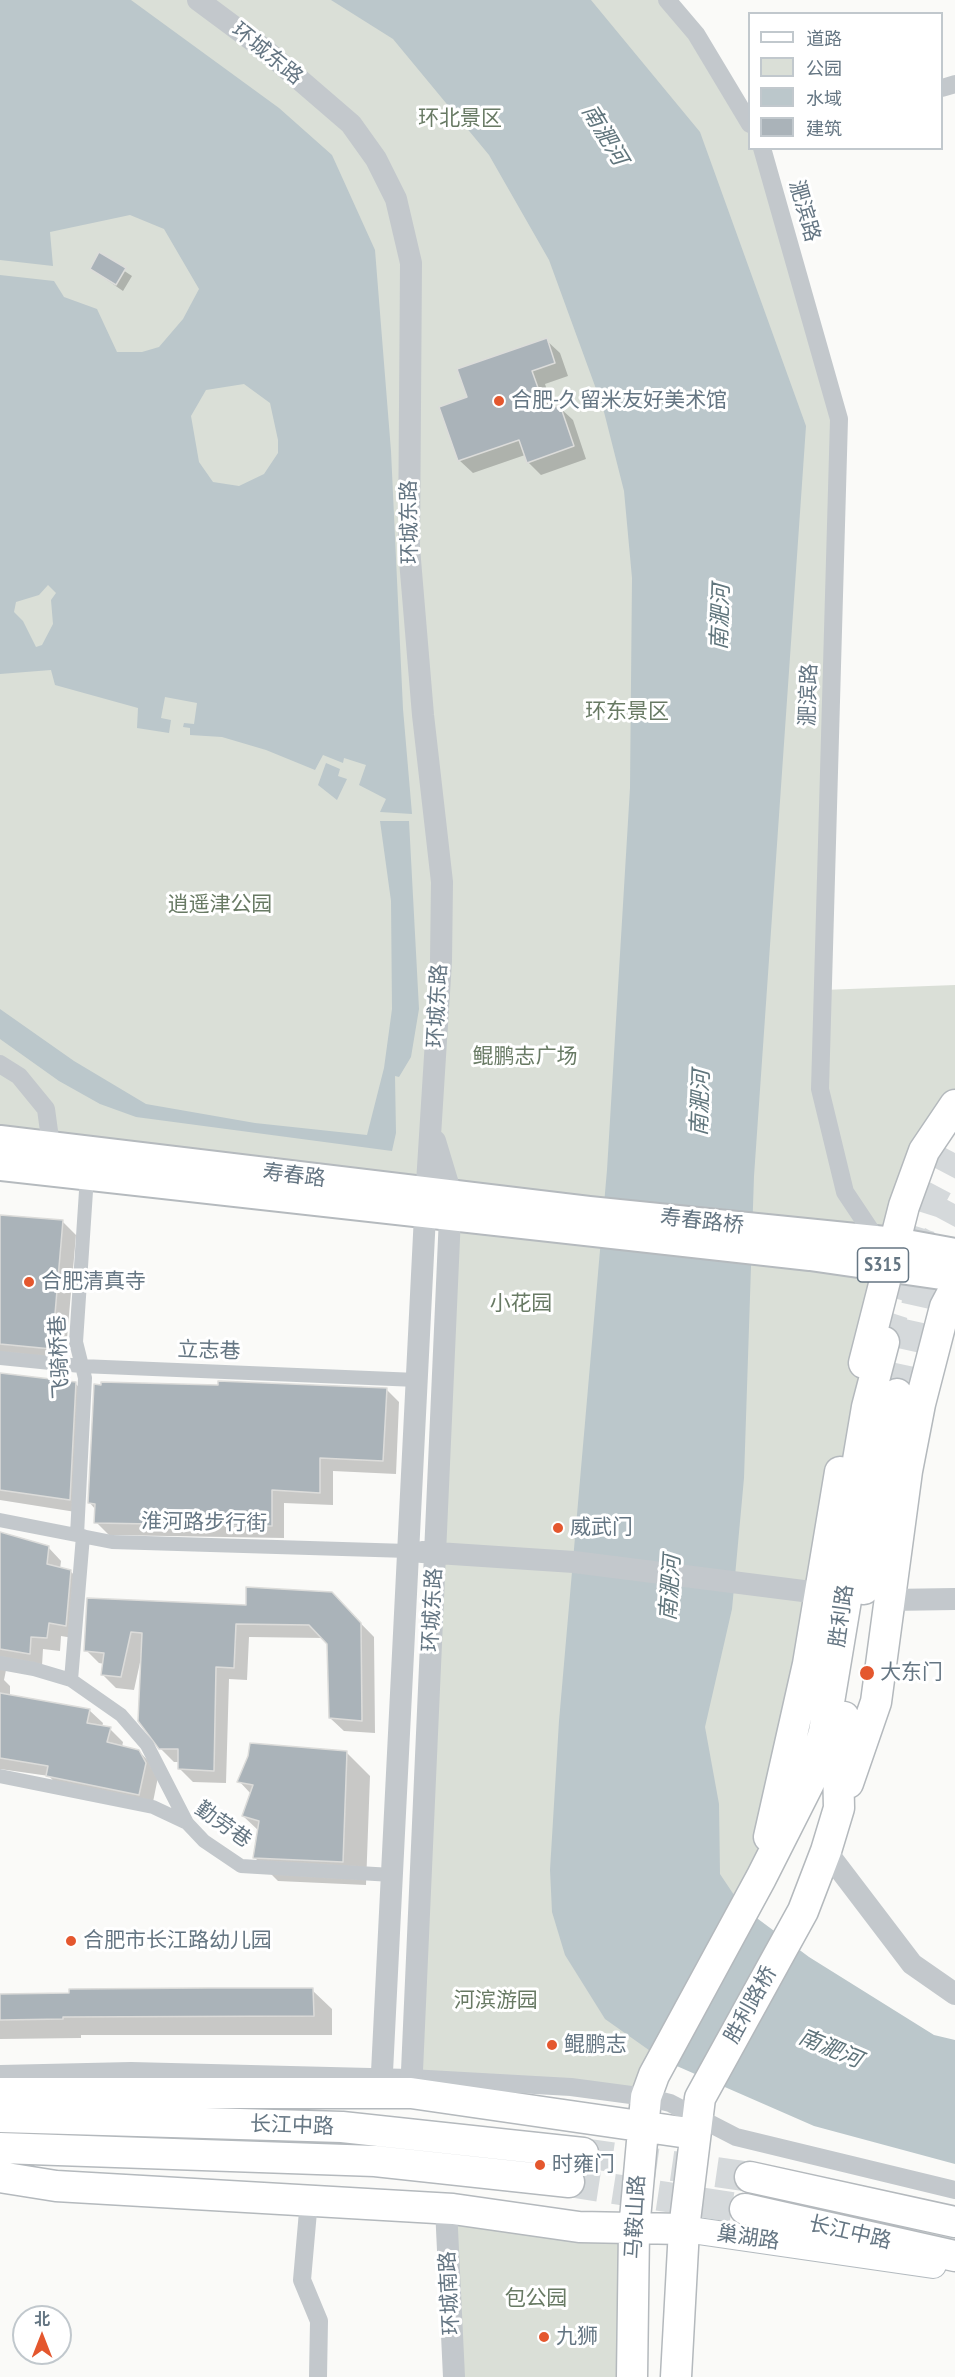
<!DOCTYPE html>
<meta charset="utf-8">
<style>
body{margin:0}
#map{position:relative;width:955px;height:2377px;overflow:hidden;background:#fafaf8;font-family:"PT Sans Narrow","Noto Sans SC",sans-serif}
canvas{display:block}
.legend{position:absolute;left:748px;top:12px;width:195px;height:138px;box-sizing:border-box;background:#fff;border:2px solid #c1c8cd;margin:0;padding:8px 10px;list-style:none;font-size:18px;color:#657683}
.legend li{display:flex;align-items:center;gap:12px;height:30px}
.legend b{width:30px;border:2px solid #c1c8cd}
.north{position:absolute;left:12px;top:2305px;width:60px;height:60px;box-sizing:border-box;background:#fff;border:2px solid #c1c8cd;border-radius:50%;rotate:0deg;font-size:16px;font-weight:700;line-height:24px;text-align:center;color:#657683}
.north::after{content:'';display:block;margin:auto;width:21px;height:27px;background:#e4572e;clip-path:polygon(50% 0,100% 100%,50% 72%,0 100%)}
</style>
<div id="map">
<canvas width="955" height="2377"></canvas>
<ul class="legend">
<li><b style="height:8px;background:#fff"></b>道路</li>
<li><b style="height:16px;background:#dadfd7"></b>公园</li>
<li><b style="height:16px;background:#bbc7cb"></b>水域</li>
<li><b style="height:16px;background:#aab3b9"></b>建筑</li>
</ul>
<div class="north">北</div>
</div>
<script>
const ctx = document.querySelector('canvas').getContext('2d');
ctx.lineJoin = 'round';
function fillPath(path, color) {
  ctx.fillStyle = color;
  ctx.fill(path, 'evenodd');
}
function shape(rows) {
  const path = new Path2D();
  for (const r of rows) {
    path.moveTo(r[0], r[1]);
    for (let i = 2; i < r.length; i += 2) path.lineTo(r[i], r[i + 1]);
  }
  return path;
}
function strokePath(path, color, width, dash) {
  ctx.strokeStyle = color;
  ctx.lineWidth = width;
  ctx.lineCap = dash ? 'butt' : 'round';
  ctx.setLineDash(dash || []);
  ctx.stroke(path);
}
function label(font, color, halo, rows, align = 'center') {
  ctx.font = font + ' "PT Sans Narrow","Noto Sans SC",sans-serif';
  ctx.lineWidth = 6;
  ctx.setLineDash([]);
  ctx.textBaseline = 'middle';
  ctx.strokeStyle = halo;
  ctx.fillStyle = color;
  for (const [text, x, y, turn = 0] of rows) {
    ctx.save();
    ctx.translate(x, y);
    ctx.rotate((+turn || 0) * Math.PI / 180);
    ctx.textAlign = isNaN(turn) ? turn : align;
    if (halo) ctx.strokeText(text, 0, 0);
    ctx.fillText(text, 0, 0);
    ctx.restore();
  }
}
const green = shape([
 [0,0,667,0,749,124,750,148,762,149,839,419,823,990,955,985,955,1105,895,1242,426,1192,0,1140],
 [450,1217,890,1266,856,1394,761,1878,646,2097,410,2078],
 [453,2209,634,2230,632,2377,462,2377]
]);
const water = shape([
 [0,0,131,0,279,108,332,155,375,250,391,451,403,709,412,814,380,812,386,799,359,785,366,765,344,758,343,763,323,755,315,770,266,750,222,737,190,735,190,728,183,727,184,723,194,724,197,703,165,697,161,718,171,720,169,733,137,728,138,708,55,685,51,670,0,674,0,275,54,281,64,297,97,309,117,352,142,352,159,347,183,319,199,289,164,229,130,215,50,232,53,266,0,260],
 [244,384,270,403,278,440,278,453,264,474,239,486,213,482,199,462,191,416,206,390],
 [48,585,56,593,51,600,53,624,42,645,36,647,23,621,14,612,16,602,39,595],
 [331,0,591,0,700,132,806,426,754,1176,744,1478,732,1609,705,1727,719,1804,720,1874,742,1907,809,1957,934,2035,955,2040,955,2164,814,2126,663,2060,605,2019,565,1955,552,1912,550,1870,559,1721,607,1170,630,788,632,578,624,491,603,408,549,260,489,155,393,39],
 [326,763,340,769,338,776,347,779,337,800,318,785],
 [380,821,409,821,419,1009,411,1057,399,1077,395,1076,396,1133,392,1151,136,1117,100,1104,59,1081,0,1039,0,1009,74,1061,146,1104,255,1123,367,1135,384,1068,392,1009,391,901]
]);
const shadow = shape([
 [100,255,132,276,123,291,91,269],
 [546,340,560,353,568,376,545,384,553,409,559,407,573,420,586,459,541,475,528,462,525,455,473,473,459,460,469,398],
 [0,1216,62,1221,76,1235,65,1361,0,1356],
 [0,1375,75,1383,88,1397,82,1513,0,1500],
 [386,1389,399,1402,396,1474,333,1471,333,1505,284,1503,284,1538,109,1535,96,1522,96,1510,89,1502],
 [0,1533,48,1547,61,1561,60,1569,70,1571,84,1584,79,1639,61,1636,60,1651,43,1649,42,1666,6,1670,4,1680,10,1686,10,1696,89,1710,103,1723,102,1727,110,1729,123,1742,122,1747,139,1751,152,1765,158,1777,152,1807,61,1789,49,1776,0,1769],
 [331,1593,374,1637,375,1733,344,1731,330,1718,329,1643,324,1638,249,1637,247,1680,229,1679,226,1783,193,1782,179,1768,179,1762,174,1762,160,1748,141,1658,134,1690,116,1688,103,1675,104,1664,99,1663,86,1650,88,1600,247,1607],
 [346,1752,370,1776,366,1885,278,1881,254,1857,259,1831,243,1816,251,1794,239,1781],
 [312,1990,332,2009,332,2035,81,2035,81,2038,0,2039,0,1995]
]);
const building = shape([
 [99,252,126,268,116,285,90,269,99,252],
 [547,338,555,363,532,371,546,410,560,405,574,446,527,463,519,440,458,461,439,407,467,397,457,369,547,338],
 [0,1215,63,1220,52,1349,0,1344,0,1215],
 [0,1373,76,1382,70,1500,0,1490,0,1373],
 [218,1381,387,1388,383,1461,320,1458,320,1493,272,1490,272,1526,94,1523,95,1504,88,1503,94,1384,101,1385,101,1382,218,1385,218,1381],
 [0,1532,49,1546,47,1564,71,1570,66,1626,49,1623,47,1638,31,1637,30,1654,0,1649,0,1532],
 [246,1587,332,1592,361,1623,362,1721,329,1718,327,1644,309,1625,236,1624,234,1668,216,1667,214,1771,178,1769,178,1749,159,1749,138,1721,142,1633,131,1632,121,1677,101,1675,104,1653,84,1651,87,1598,246,1605,246,1587],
 [0,1693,90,1709,87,1723,111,1727,107,1742,139,1750,146,1763,139,1795,46,1776,48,1766,0,1758,0,1693],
 [250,1743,347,1751,343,1862,253,1858,259,1821,242,1816,253,1785,237,1782,248,1756,250,1743],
 [208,1988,313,1988,314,2016,63,2017,63,2019,0,2020,0,1994,69,1993,69,1989,208,1988]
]);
const trunkTunnel = shape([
 [884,1342,927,1206,955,1153],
 [897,1394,927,1256,955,1204],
 [583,2153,750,2177],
 [569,2182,745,2209]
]);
const pedestrian = shape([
 [0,1358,81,1366,417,1380],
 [0,1520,112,1542,408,1551],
 [77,1535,85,1378,76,1342,87,1176],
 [0,1663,34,1669,71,1680,121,1715,147,1745,187,1823],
 [71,1680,83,1536],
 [0,1776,153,1807,187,1823,204,1841,241,1866,392,1875]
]);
const minor = shape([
 [667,0,696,34,750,124],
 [942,88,955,84],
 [762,148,839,419,820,1089,845,1192,877,1240],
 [0,1064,19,1076,46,1109,51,1146],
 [0,2074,131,2071,410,2078,571,2087,646,2097,670,2103,736,2137,955,2190],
 [309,2200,302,2280,319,2321,318,2377]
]);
const tertiary = shape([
 [198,0,264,49,351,124,376,159,396,199,411,263,409,548,423,715,442,882,441,961,425,1215,381,2092],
 [422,1552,574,1562,819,1593],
 [890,1600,955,1599],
 [826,1851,912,1964,955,1994],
 [411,2093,451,1194,435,1141],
 [446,2208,454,2377]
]);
const secondary = shape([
 [684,2229,933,2265]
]);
const primary = shape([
 [0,1140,589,1211,895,1242,955,1253],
 [0,1166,810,1256,955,1277]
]);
const trunk = shape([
 [864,1363,904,1206,924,1151,955,1105],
 [864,1589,897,1394],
 [848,1783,876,1702,907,1471,920,1404,945,1307,955,1288],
 [769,1837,808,1664,840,1472],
 [0,2093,411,2093,695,2134],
 [0,2117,342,2127,583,2153],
 [0,2148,375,2161,569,2182],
 [0,2177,56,2186,453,2209,579,2227,684,2229],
 [750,2177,955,2222],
 [745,2209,955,2256],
 [632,2377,634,2230,646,2097,654,2075,761,1878,809,1783,824,1732,847,1594,855,1478,867,1407,884,1342],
 [676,2377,684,2229,700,2098,803,1911,826,1851,839,1808,838,1764,844,1717]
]);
const markers = [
 [499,401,6,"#e4572e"],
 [29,1282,6,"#e4572e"],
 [558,1528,6,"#e4572e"],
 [867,1673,8,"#e4572e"],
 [71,1941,6,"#e4572e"],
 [552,2045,6,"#e4572e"],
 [540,2165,6,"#e4572e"],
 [544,2337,6,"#e4572e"]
];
const shields = [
 [883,1265,51]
];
const shieldNames = [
 ["S315",883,1265]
];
const streetNames = [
 ["环城东路",267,54,39],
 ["淝滨路",804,211,74],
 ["环城东路",410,522,-91],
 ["淝滨路",809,695,-88],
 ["环城东路",438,1006,-87],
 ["寿春路",294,1176,7],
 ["寿春路桥",702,1222,6],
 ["立志巷",209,1351,2],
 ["飞骑桥巷",60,1357,-93],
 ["淮河路步行街",204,1523,1],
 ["环城东路",433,1610,-87],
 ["胜利路",842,1616,-82],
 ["勤劳巷",223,1825,35],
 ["胜利路桥",751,2005,-61],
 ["长江中路",292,2126,2],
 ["马鞍山路",636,2217,-87],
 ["长江中路",850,2233,13],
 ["巢湖路",748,2238,8],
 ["环城南路",450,2293,-93]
];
const parkNames = [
 ["环北景区",460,119],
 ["环东景区",627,712],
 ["逍遥津公园",220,905],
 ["鲲鹏志广场",525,1057],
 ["小花园",521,1304],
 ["河滨游园",496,2001],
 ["包公园",536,2299]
];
const poiNames = [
 ["合肥-久留米友好美术馆",511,401],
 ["合肥清真寺",41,1282],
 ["威武门",570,1528],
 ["大东门",880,1673],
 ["合肥市长江路幼儿园",83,1941],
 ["鲲鹏志",564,2045],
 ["时雍门",552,2165],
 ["九狮",556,2337]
];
const waterNames = [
 ["南淝河",604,135,59],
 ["南淝河",721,617,-88],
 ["南淝河",701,1103,-88],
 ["南淝河",671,1588,-86],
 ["南淝河",830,2049,23]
];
fillPath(green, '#dadfd7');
fillPath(water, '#bbc7cb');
fillPath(shadow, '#0003');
fillPath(building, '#aab3b9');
strokePath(building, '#dcdcda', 1.5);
strokePath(trunkTunnel, '#d5d9db', 30, [30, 15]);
strokePath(secondary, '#b3babf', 28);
strokePath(primary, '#b5babe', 32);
strokePath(trunk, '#b4b9bd', 33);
strokePath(pedestrian, '#c3c8cc', 14);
strokePath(minor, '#c3c8cc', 18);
strokePath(tertiary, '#c3c8cc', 22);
strokePath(secondary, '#fff', 26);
strokePath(primary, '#fff', 28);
strokePath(trunk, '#fff', 30);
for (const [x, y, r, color] of markers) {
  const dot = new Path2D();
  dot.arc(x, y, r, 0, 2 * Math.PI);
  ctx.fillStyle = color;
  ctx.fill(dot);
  strokePath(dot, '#fff', 2);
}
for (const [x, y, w] of shields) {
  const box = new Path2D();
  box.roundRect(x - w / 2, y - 17, w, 34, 4.5);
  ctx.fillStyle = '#fff';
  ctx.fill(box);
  strokePath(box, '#657683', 1.5);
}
label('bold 20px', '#657683', null, shieldNames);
label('21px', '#657683', '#fff', streetNames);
label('21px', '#687a64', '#fff', parkNames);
label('21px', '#657683', '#fff', poiNames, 'left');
label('italic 22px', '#60757c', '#fff', waterNames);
</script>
